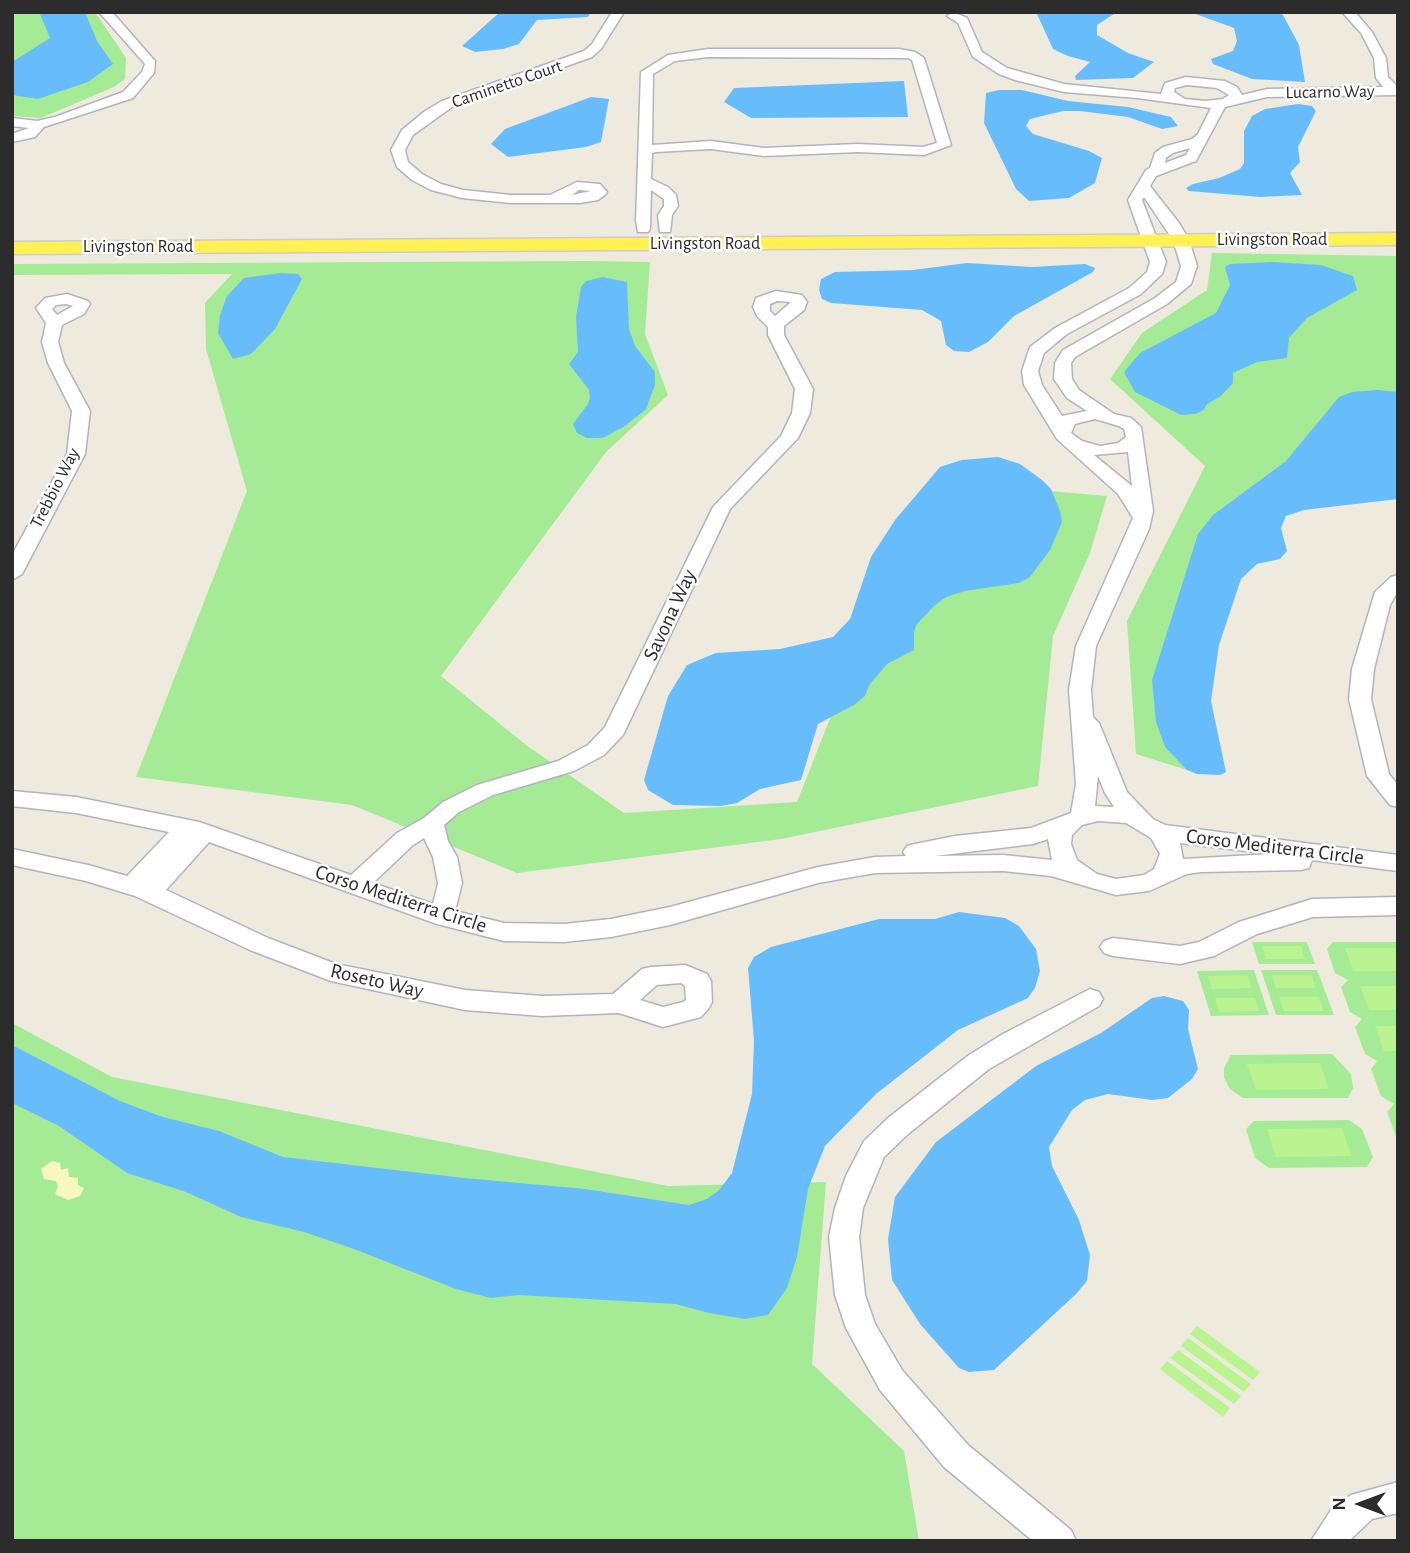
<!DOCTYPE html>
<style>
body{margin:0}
#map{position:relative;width:1410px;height:1553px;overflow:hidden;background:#efeade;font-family:"Alegreya Sans",sans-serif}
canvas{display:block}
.frame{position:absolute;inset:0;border:14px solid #2c2c2c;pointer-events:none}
.north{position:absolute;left:1326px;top:1469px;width:70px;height:70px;-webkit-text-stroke:5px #fff;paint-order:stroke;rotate:270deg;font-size:19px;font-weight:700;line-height:28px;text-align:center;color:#2c2c2c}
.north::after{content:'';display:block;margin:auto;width:24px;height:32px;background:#2c2c2c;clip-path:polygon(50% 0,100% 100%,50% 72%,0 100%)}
</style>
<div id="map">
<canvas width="1410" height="1553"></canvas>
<div class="frame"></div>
<div class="north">N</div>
</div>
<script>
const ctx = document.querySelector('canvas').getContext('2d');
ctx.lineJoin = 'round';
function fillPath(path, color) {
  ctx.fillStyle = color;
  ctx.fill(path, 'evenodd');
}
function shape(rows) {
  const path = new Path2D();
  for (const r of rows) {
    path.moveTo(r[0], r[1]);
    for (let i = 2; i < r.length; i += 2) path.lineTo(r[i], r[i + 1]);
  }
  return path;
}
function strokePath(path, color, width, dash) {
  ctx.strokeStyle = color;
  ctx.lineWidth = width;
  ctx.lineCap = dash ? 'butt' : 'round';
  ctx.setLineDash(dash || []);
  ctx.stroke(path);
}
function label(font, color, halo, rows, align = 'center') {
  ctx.font = font + ' "Alegreya Sans",sans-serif';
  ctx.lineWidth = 5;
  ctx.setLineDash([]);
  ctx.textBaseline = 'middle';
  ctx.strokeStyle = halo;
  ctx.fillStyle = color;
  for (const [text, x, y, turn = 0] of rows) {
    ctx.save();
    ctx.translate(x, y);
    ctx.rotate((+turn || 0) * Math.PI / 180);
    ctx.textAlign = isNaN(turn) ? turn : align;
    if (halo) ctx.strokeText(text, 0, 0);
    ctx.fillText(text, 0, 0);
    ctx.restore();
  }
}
const green = shape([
 [12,12,95,12,126,58,125,79,114,87,41,118,12,116],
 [1212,253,1398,256,1398,465,1248,528,1195,631,1187,770,1136,754,1127,621,1205,466,1110,379,1142,333,1207,290],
 [589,261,650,262,645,334,668,395,606,452,441,676,526,745,624,813,797,802,831,716,1015,488,1107,496,1090,553,1053,636,1038,786,781,839,517,873,352,805,136,777,247,491,206,349,205,303,232,274,12,275,12,264],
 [1252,942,1307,942,1315,964,1259,964],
 [1333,942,1398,942,1398,1142,1387,1112,1394,1104,1381,1096,1371,1069,1377,1061,1365,1054,1355,1027,1362,1019,1350,1012,1341,987,1348,980,1335,973,1327,949],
 [1254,970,1269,1015,1211,1016,1197,971],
 [1261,970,1317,970,1334,1015,1276,1015],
 [12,1023,112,1077,668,1186,826,1182,812,1364,904,1451,919,1541,12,1541],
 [1332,1054,1351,1074,1353,1088,1348,1098,1243,1098,1230,1089,1224,1078,1224,1068,1231,1055],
 [1349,1120,1362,1129,1373,1157,1367,1167,1269,1168,1255,1158,1246,1129,1254,1121]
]);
const sand = shape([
 [52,1161,60,1163,61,1170,68,1168,69,1177,78,1178,78,1185,84,1188,80,1196,68,1200,55,1194,58,1186,56,1181,44,1179,41,1169]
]);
const pitch = shape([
 [1262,946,1301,946,1305,959,1266,959],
 [1345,948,1398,948,1398,971,1353,971],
 [1247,975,1252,988,1212,989,1208,976],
 [1272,975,1311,975,1316,988,1276,988],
 [1360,986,1398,986,1398,1010,1369,1010],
 [1279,997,1319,997,1324,1011,1284,1011],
 [1215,998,1255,998,1259,1011,1219,1012],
 [1375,1026,1398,1026,1398,1051,1384,1051],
 [1320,1063,1329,1089,1256,1090,1247,1064],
 [1342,1128,1352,1156,1276,1157,1267,1129],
 [1197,1326,1260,1372,1253,1380,1190,1334],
 [1188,1338,1251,1384,1244,1392,1181,1346],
 [1178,1350,1241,1396,1234,1404,1170,1358],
 [1167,1361,1230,1408,1223,1417,1160,1369]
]);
const water = shape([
 [39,12,85,12,97,41,113,64,88,82,38,99,12,95,12,62,50,38],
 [500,12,591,12,588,17,537,20,519,44,503,49,475,52,462,46],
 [1036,12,1117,12,1097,25,1097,35,1128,53,1154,62,1133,78,1076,80,1075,76,1090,62,1068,56,1053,49],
 [1190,12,1278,12,1283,15,1299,45,1305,82,1252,79,1213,64,1211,59,1233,51,1237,41,1234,28],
 [904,81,908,117,751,118,724,102,734,88],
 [999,90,1022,90,1068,101,1128,107,1171,117,1178,126,1162,129,1128,117,1080,111,1063,111,1030,119,1026,126,1033,134,1089,151,1102,158,1095,183,1069,198,1029,201,1016,189,984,123,986,93],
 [591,97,609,99,601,142,586,147,508,157,491,144,505,129],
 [1298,104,1312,106,1316,111,1298,147,1300,162,1290,173,1302,195,1260,197,1189,191,1186,188,1193,184,1219,178,1240,169,1244,163,1244,131,1252,116,1265,109],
 [1272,262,1321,265,1353,276,1357,290,1307,318,1289,338,1287,358,1257,362,1233,373,1233,383,1221,396,1206,405,1204,410,1195,414,1181,415,1135,392,1124,372,1140,353,1216,313,1230,285,1225,267,1230,264],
 [967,263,1032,267,1085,264,1095,268,1093,272,1014,316,988,342,969,352,954,351,946,345,941,321,922,310,831,303,822,299,819,290,821,279,835,272,913,270],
 [281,273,298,274,302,279,275,329,251,354,233,359,218,333,220,315,227,296,244,278],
 [603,277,627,282,629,329,635,346,655,372,655,385,646,409,625,426,603,438,587,438,577,433,573,424,588,404,590,398,589,390,569,364,578,352,576,317,581,287,586,281],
 [1378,390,1398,392,1398,499,1304,510,1286,516,1281,528,1287,551,1280,559,1257,564,1241,579,1219,645,1211,701,1226,772,1220,775,1197,774,1187,770,1165,747,1156,722,1152,680,1198,534,1213,515,1286,461,1339,397,1352,392],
 [998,457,1020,464,1042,480,1051,489,1060,511,1062,522,1050,550,1030,577,1019,583,965,591,946,597,934,606,917,624,914,632,914,650,887,664,870,684,865,696,854,705,818,724,801,780,760,789,737,803,721,806,673,805,648,790,644,780,668,696,687,665,716,653,780,649,833,637,850,619,871,557,895,520,940,467,962,460],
 [959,912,1005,918,1019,926,1036,949,1040,971,1035,988,1028,998,958,1030,876,1094,825,1146,808,1189,797,1257,787,1288,768,1315,745,1319,709,1313,676,1304,518,1295,491,1298,456,1289,354,1249,304,1232,241,1217,186,1192,127,1173,59,1126,12,1103,12,1045,120,1101,163,1117,219,1131,283,1157,464,1178,585,1189,689,1205,707,1199,719,1190,732,1173,752,1094,754,1041,748,968,754,957,771,947,879,919,935,919],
 [1164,996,1183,1001,1189,1010,1188,1029,1198,1069,1192,1079,1168,1098,1152,1100,1108,1094,1085,1100,1072,1110,1049,1147,1052,1166,1079,1220,1090,1255,1087,1281,1076,1294,994,1370,969,1372,959,1368,920,1324,892,1280,888,1239,895,1197,936,1142,1036,1066,1101,1033,1152,998]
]);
const minor = shape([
 [99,12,112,12,155,61,154,73,133,98,44,127,35,137,12,142,12,134,29,128,12,126,12,118,37,121,55,117,123,92,142,72,145,64,99,12],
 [612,12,624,12,601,49,592,57,452,107,413,135,405,150,408,162,422,174,441,184,463,190,511,195,550,195,577,182,600,184,607,192,605,195,598,200,580,203,511,203,462,198,431,190,412,180,397,167,391,150,402,130,425,111,442,101,584,51,592,44,612,12],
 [579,190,591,191,572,195,579,190],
 [1342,12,1355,12,1372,32,1386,58,1388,77,1398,87,1398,95,1267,97,1225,107,1196,161,1156,176,1150,186,1179,223,1189,240,1197,266,1191,284,1167,304,1075,357,1071,363,1072,379,1079,390,1114,414,1131,418,1141,427,1153,511,1149,529,1096,646,1091,690,1093,717,1099,723,1127,792,1153,819,1165,825,1398,855,1398,871,1312,860,1309,868,1301,870,1201,872,1187,874,1149,891,1116,895,1051,876,1003,871,875,873,818,883,670,925,611,937,564,942,504,941,437,924,209,842,166,890,268,938,336,964,465,990,542,996,613,994,642,969,651,967,685,965,707,974,711,981,712,1002,708,1009,701,1017,663,1027,619,1013,542,1016,465,1010,331,981,250,950,135,896,86,881,12,865,12,849,88,865,127,876,169,832,76,813,12,806,12,791,76,797,199,822,351,875,397,833,424,818,443,802,477,785,558,761,588,745,605,727,713,507,781,436,792,413,795,389,768,335,768,327,757,316,753,307,756,298,776,291,802,295,807,302,804,310,784,326,784,335,813,389,810,413,798,438,730,509,623,735,604,755,574,771,493,795,459,812,444,825,448,841,457,857,462,883,455,911,504,923,564,924,611,919,670,907,818,867,875,857,906,856,903,852,907,846,915,844,955,836,1031,828,1071,813,1076,784,1069,690,1076,646,1133,518,1118,494,1057,439,1024,385,1022,371,1030,347,1055,328,1129,288,1147,272,1150,262,1128,200,1146,170,1150,168,1155,153,1163,147,1192,139,1198,134,1211,108,1137,98,1064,92,1015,80,999,74,973,57,958,23,947,16,953,12,967,18,982,52,1007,68,1064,84,1161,94,1165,83,1186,77,1225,81,1237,87,1242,95,1267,89,1383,87,1376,78,1374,58,1361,33,1342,12],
 [1187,85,1217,88,1229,95,1223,99,1205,101,1185,99,1174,92,1175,88,1187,85],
 [1190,148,1186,155,1165,163,1166,158,1173,153,1190,148],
 [1144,197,1173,240,1181,266,1176,282,1155,298,1063,350,1055,363,1054,379,1067,398,1087,411,1062,416,1042,385,1038,371,1044,353,1067,334,1141,294,1162,274,1166,262,1142,200,1144,197],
 [777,301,791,302,775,316,770,311,770,304,777,301],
 [1095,419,1119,426,1124,429,1126,437,1118,443,1100,446,1082,441,1071,433,1075,424,1095,419],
 [1128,452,1132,486,1094,455,1128,452],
 [1098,776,1105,793,1114,807,1095,806,1098,776],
 [1098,821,1126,823,1151,838,1160,854,1154,869,1144,875,1116,879,1097,874,1077,860,1071,844,1072,835,1082,825,1098,821],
 [424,838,433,857,438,883,433,904,373,883,413,845,424,838],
 [1048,839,1052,860,1003,855,935,856,1033,844,1048,839],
 [1180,843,1271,854,1183,859,1180,843],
 [681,983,685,986,686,1000,683,1002,663,1007,640,1000,657,985,681,983],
 [708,49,899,49,915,52,924,58,951,145,924,155,858,152,764,156,711,149,656,152,652,153,651,179,668,187,676,195,678,206,672,215,670,232,660,232,658,215,664,206,664,199,651,190,650,229,648,232,638,232,636,221,641,72,668,55,708,49],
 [708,57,908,58,912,60,937,143,923,147,858,144,764,148,711,141,652,145,653,74,675,61,708,57],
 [67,294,88,301,90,304,84,314,62,325,58,342,64,363,90,411,85,454,22,574,12,580,12,555,67,454,72,411,48,363,42,342,46,323,36,308,45,298,67,294],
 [66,304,73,306,57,315,52,309,56,305,66,304],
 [1398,575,1398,591,1390,605,1374,669,1371,699,1389,774,1398,785,1398,807,1390,805,1367,776,1349,699,1352,669,1375,592,1391,577,1398,575],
 [1398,897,1398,915,1313,917,1257,934,1214,956,1180,964,1113,956,1104,953,1100,947,1104,941,1113,938,1180,946,1199,942,1239,922,1312,899,1398,897],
 [1090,989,1099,992,1103,999,1099,1006,989,1069,908,1134,884,1157,863,1208,859,1237,865,1295,875,1324,902,1370,968,1445,1071,1530,1076,1541,1033,1541,944,1467,880,1390,846,1328,835,1295,829,1237,835,1208,846,1176,864,1141,888,1118,969,1055,1003,1034,1090,989],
 [1398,1482,1398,1513,1372,1519,1349,1541,1311,1541,1331,1510,1351,1495,1398,1482]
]);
const major = shape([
 [1398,233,1398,245,12,254,12,242,1398,233]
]);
const farStreetnames = [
 ["Caminetto Court",507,84,-19],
 ["Lucarno Way",1330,92,-1],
 ["Livingston Road",1272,240],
 ["Livingston Road",705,244],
 ["Livingston Road",138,247],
 ["Trebbio Way",55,488,-63]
];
const streetNames = [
 ["Savona Way",670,615,-65],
 ["Corso Mediterra Circle",1275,847,7],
 ["Corso Mediterra Circle",401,899,18],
 ["Roseto Way",377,981,13]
];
fillPath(green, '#a5eb95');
fillPath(sand, '#f7f7be');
fillPath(pitch, '#baf390');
fillPath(water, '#67bdfb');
strokePath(minor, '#b2b2c1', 3);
strokePath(major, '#ccc', 3);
fillPath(minor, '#fff');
fillPath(major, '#fff153');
label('18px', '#2c2c2c', '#fff', farStreetnames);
label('21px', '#2c2c2c', '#fff', streetNames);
</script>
